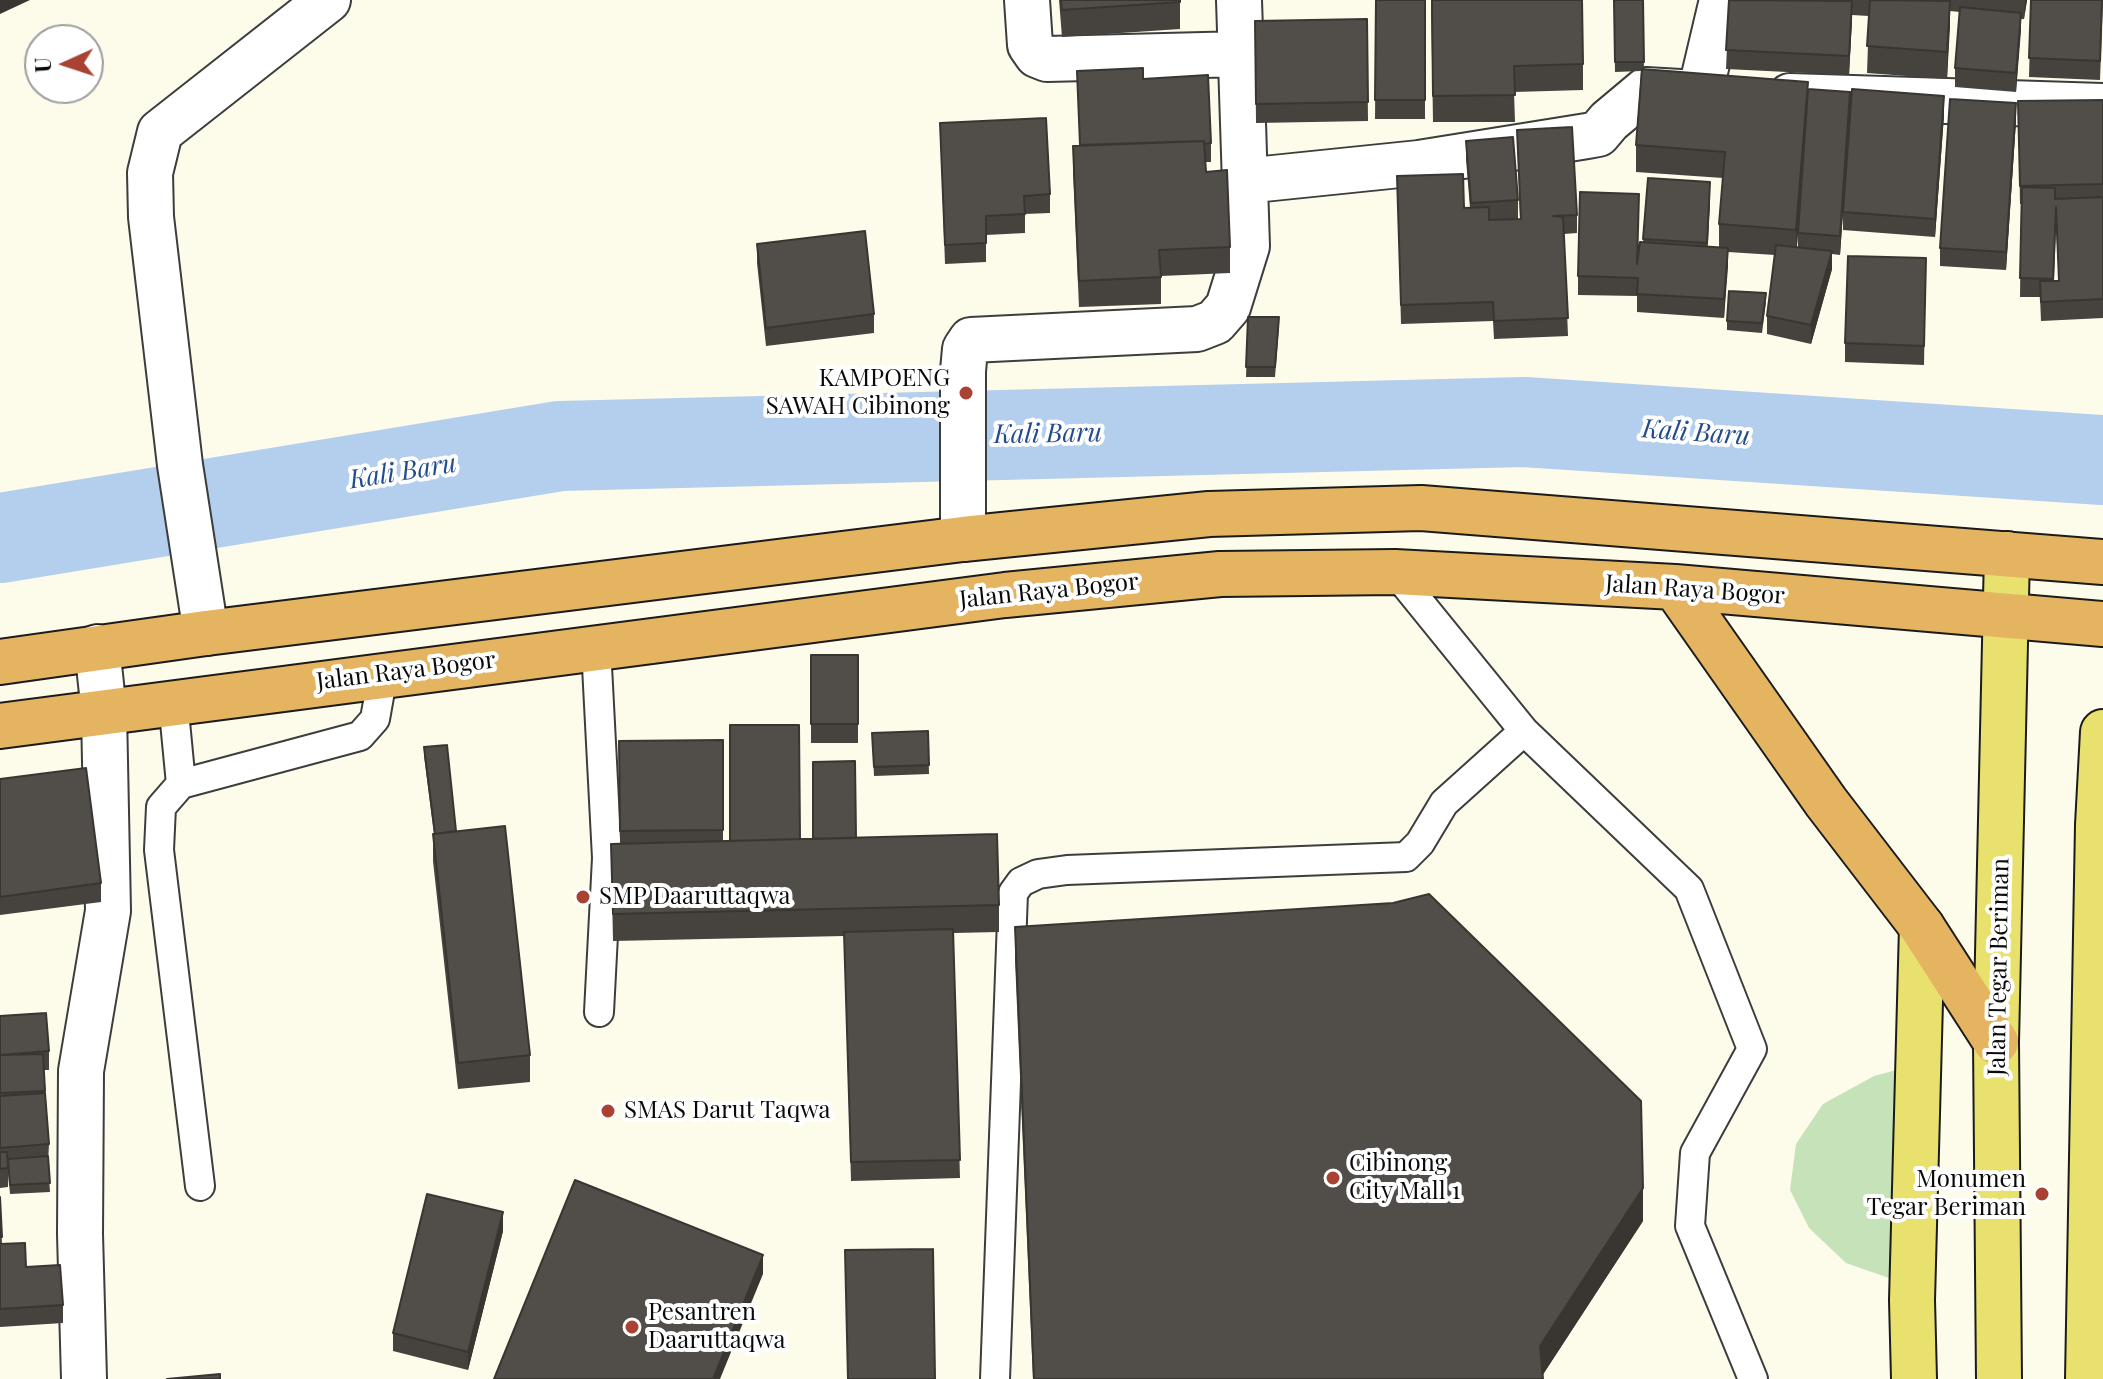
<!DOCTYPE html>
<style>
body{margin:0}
#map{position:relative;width:2103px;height:1379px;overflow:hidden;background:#fdfcea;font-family:"Playfair Display",serif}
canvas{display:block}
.north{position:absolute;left:24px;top:24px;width:80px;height:80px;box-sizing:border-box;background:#fff;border:2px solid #9d9d9d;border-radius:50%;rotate:267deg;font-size:22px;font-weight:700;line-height:32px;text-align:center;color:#0a0a0a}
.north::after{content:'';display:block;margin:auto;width:28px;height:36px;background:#aa4233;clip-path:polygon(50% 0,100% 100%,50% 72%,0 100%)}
</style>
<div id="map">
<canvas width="2103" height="1379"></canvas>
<div class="north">U</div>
</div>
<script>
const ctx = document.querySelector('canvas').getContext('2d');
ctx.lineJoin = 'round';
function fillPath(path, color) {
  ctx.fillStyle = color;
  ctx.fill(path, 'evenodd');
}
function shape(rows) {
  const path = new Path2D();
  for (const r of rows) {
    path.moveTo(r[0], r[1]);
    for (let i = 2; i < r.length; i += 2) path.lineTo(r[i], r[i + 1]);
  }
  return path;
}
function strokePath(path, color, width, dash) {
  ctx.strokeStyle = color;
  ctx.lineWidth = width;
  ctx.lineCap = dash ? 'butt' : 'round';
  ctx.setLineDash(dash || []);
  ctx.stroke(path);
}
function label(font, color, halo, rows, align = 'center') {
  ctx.font = font + ' "Playfair Display",serif';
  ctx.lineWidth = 8;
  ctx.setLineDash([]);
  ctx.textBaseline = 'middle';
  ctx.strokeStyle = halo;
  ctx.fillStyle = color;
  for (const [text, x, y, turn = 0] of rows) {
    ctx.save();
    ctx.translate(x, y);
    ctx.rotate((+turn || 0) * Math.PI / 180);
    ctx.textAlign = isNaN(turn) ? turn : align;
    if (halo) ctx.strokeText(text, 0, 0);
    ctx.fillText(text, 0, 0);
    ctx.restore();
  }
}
const green = shape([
 [1915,1065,1909,1285,1846,1263,1809,1228,1790,1190,1796,1144,1823,1104,1874,1076]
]);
const river = shape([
 [0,538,560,446,1524,422,2103,460]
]);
const lane = shape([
 [1395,572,1524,731,1689,889,1752,1049,1695,1153,1690,1226,1753,1379],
 [596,647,607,858,599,1012],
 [173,701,181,784],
 [200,1186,159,850,161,807,181,784,360,736,375,719,383,674],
 [995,1379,1013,893,1021,882,1038,874,1067,870,1406,857,1420,843,1444,803,1524,731]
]);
const street = shape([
 [1027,0,1030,45,1037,55,1047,59,1243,54],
 [1700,93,1722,0],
 [1790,96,2103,106],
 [1244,181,1419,163,1587,136,1598,134,1609,121,1646,90,1697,93],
 [963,539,963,371,965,349,971,340,1197,329,1215,322,1228,307,1247,246,1239,0],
 [206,633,180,465,151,217,150,173,160,132,328,0],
 [84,1379,80,1234,81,1071,108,911,104,712,97,647]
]);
const primary = shape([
 [1914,1379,1912,1300,1922,927],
 [1999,1379,1996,1042,2007,554],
 [2088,1379,2098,825,2103,732]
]);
const highway = shape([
 [1675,587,1826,802,1922,927,1996,1042],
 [0,662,206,633,963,539,1209,514,1421,508,2103,562],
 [0,726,1005,595,1220,574,1395,572,1675,587,2103,624]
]);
const wall = shape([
 [1059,0,1180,0,1180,29,1062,37],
 [1376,0,1425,0,1425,119,1375,119],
 [1431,0,1583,64,1583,90,1514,92,1515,122,1433,122],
 [1614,0,1643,0,1644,69,1808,100,1850,111,1840,255,1832,254,1832,269,1811,344,1767,334,1767,316,1775,255,1728,252,1724,318,1637,312,1637,296,1578,295,1578,276,1638,259,1643,243,1648,178,1710,201,1707,247,1719,247,1719,224,1723,178,1636,172,1636,145,1641,71,1615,72],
 [1802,176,1798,233,1798,247,1797,247],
 [1729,0,2027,0,2024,19,2021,19,2016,92,1955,87,1955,68,1960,12,1950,11,1947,79,1867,73,1869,16,1852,15,1849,75,1726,69],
 [2031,0,2103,0,2100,80,2029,77],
 [1367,19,1368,121,1256,123,1255,21],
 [1077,71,1143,79,1211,143,1211,162,1205,162,1206,172,1230,247,1230,273,1161,276,1161,304,1079,307,1073,172,1073,146,1080,145],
 [2103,100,2103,318,2041,321,2040,297,2020,297,2021,204,2020,204,2018,101],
 [2056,226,2059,281,2054,281],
 [1944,115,1935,237,1843,230,1843,212],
 [2016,121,2006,270,1940,266,1940,248],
 [940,123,1050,194,1050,213,1025,214,1025,233,986,235,986,262,945,264],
 [1517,130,1577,215,1577,233,1564,234,1568,336,1494,339,1493,321,1401,324,1397,176,1464,208,1470,208,1466,159,1466,141,1518,200,1518,219,1520,219],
 [757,244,874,314,874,333,766,346,757,263],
 [1926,258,1924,365,1845,362,1845,343],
 [1766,302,1762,333,1727,330,1727,321],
 [1248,317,1279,326,1275,377,1246,377],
 [811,655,858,655,858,743,811,743],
 [928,731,929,774,874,776,872,733],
 [723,740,723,841,856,838,999,905,999,932,953,933,960,1178,851,1181,844,936,613,941,611,844,620,844,619,741],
 [424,747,456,831,530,1055,530,1082,458,1089,433,861,433,834,434,834,424,756],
 [0,779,101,883,101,902,0,915],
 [1015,927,1643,1221,1542,1376,1543,1379,1033,1379,1015,960],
 [0,1016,49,1051,49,1070,44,1070,49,1144,48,1163,50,1192,10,1194,8,1171,8,1187,0,1188],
 [0,1197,2,1244,63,1305,63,1323,0,1327],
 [503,1231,468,1370,393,1351,393,1333]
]);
const shadedWall = shape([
 [0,0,30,0,0,14],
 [2025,0,2027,0,2024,19],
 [1852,1,1852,20,1849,75,1849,56],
 [1950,1,1950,27,1947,79,1947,52],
 [2021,13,2021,31,2016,92,2016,73],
 [1808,82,1808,109,1796,256,1796,230],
 [1850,92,1850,111,1840,255,1840,236],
 [1944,96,1944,115,1935,237,1935,219],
 [2016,103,2016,121,2006,270,2006,252],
 [1710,182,1710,201,1707,262,1707,243],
 [1728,248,1728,267,1724,318,1724,299],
 [1832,251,1832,269,1811,344,1811,325],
 [1643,1188,1643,1221,1540,1379,1540,1346],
 [503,1212,503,1231,468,1370,468,1352],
 [763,1255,763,1274,720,1379,713,1379]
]);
const building = shape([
 [1061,0,1180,0,1180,2,1062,10,1061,0],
 [1376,0,1425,0,1425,100,1375,100,1376,0],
 [1432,0,1582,0,1583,64,1514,66,1515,95,1433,96,1432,0],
 [1614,0,1643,0,1644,62,1615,62,1614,0],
 [1729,0,1852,1,1849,56,1726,50,1729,0],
 [1870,0,1950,1,1947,52,1867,46,1870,0],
 [2031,0,2102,0,2100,61,2029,58,2031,0],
 [1960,7,2021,13,2016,73,1955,68,1960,7],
 [1367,19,1368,102,1256,104,1255,21,1367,19],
 [1143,68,1143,79,1208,75,1211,143,1204,144,1204,141,1080,145,1077,71,1143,68],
 [1642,69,1808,82,1796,230,1719,224,1725,152,1636,145,1642,69],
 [1808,89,1850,92,1840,236,1798,233,1808,89],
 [1852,89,1944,96,1935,219,1843,212,1852,89],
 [1950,99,2016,103,2006,252,1940,248,1950,99],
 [2103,100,2103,184,2020,186,2018,101,2103,100],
 [1046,118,1050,194,1024,196,1025,214,986,216,986,243,945,245,940,123,1046,118],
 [1572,127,1577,215,1553,216,1563,217,1568,318,1494,321,1493,302,1401,305,1397,176,1463,174,1464,208,1489,207,1489,220,1521,219,1517,130,1572,127],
 [1513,137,1518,200,1471,203,1466,141,1513,137],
 [1204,141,1206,172,1227,170,1230,247,1159,250,1161,277,1079,281,1073,146,1204,141],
 [1648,178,1710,182,1707,243,1643,239,1648,178],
 [2022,187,2055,188,2055,199,2103,197,2103,299,2041,302,2040,281,2059,281,2056,207,2053,279,2020,278,2022,187],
 [1580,192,1639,194,1637,264,1640,242,1728,248,1724,299,1637,294,1638,278,1578,276,1580,192],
 [865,231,874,314,766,328,757,244,865,231],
 [1776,245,1832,251,1811,325,1767,316,1776,245],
 [1848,256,1926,258,1924,346,1845,343,1848,256],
 [1729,291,1766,293,1762,323,1727,321,1729,291],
 [1248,317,1279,317,1275,367,1246,367,1248,317],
 [811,655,858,655,858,724,811,724,811,655],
 [730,725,799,725,800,839,730,841,730,725],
 [928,731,929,765,874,767,872,733,928,731],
 [723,740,723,830,620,831,619,741,723,740],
 [447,745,456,831,435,834,424,747,447,745],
 [855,761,856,838,813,839,813,762,855,761],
 [86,768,101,883,0,897,0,779,86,768],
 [505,826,530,1055,458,1063,433,834,505,826],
 [997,834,999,905,613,914,611,844,997,834],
 [1429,894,1641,1101,1643,1188,1540,1346,1543,1379,1034,1379,1015,927,1393,903,1429,894],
 [953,929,960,1160,851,1162,844,932,953,929],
 [46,1013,49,1051,0,1055,0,1016,46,1013],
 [43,1054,45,1091,0,1093,0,1055,43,1054],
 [45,1093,49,1144,0,1148,0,1096,45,1093],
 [0,1152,7,1152,8,1168,0,1169,0,1152],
 [48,1156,50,1183,10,1185,8,1159,48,1156],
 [575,1180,763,1255,713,1379,494,1379,575,1180],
 [427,1194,503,1212,468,1352,393,1333,427,1194],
 [0,1197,2,1237,0,1237,0,1197],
 [25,1243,26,1267,60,1265,63,1305,0,1309,0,1244,25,1243],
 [933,1249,935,1379,848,1379,845,1250,933,1249],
 [220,1374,220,1379,167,1379,220,1374]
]);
const markers = [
 [966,393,8,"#aa4233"],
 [583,897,8,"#aa4233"],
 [608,1111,8,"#aa4233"],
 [1333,1178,8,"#aa4233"],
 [2042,1194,8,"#aa4233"],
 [632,1327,8,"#aa4233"]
];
const poiNames = [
 ["KAMPOENG",950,379,"right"],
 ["SAWAH Cibinong",950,407,"right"],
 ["SMP Daaruttaqwa",599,897],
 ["SMAS Darut Taqwa",624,1111],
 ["Cibinong",1349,1164],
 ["City Mall 1",1349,1192],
 ["Monumen",2026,1180,"right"],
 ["Tegar Beriman",2026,1208,"right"],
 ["Pesantren",648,1313],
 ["Daaruttaqwa",648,1341]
];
const streetNames = [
 ["Jalan Raya Bogor",1695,590,4],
 ["Jalan Raya Bogor",1049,591,-6],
 ["Jalan Raya Bogor",406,671,-7],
 ["Jalan Tegar Beriman",1999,967,-89]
];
const waterNames = [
 ["Kali Baru",1696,433,4],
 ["Kali Baru",1048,434,-1],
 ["Kali Baru",403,472,-9]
];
fillPath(green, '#c6e2b8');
strokePath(river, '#b4ceee', 90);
strokePath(lane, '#3d3d3d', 32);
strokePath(street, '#3d3d3d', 48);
strokePath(primary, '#1b1b1b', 48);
strokePath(highway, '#1b1b1b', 48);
strokePath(lane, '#fff', 28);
strokePath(street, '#fff', 44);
strokePath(primary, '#e9e16d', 44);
strokePath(highway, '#e4b461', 44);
fillPath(wall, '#46423e');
fillPath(shadedWall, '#393632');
fillPath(building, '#514d48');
strokePath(building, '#393632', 2);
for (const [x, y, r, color] of markers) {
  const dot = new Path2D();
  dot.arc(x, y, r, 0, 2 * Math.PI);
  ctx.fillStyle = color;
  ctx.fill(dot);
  strokePath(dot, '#fff', 3);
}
label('24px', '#0a0a0a', '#fff', poiNames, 'left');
label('24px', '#0a0a0a', '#fff', streetNames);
label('italic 26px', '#234c8d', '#fff', waterNames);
</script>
